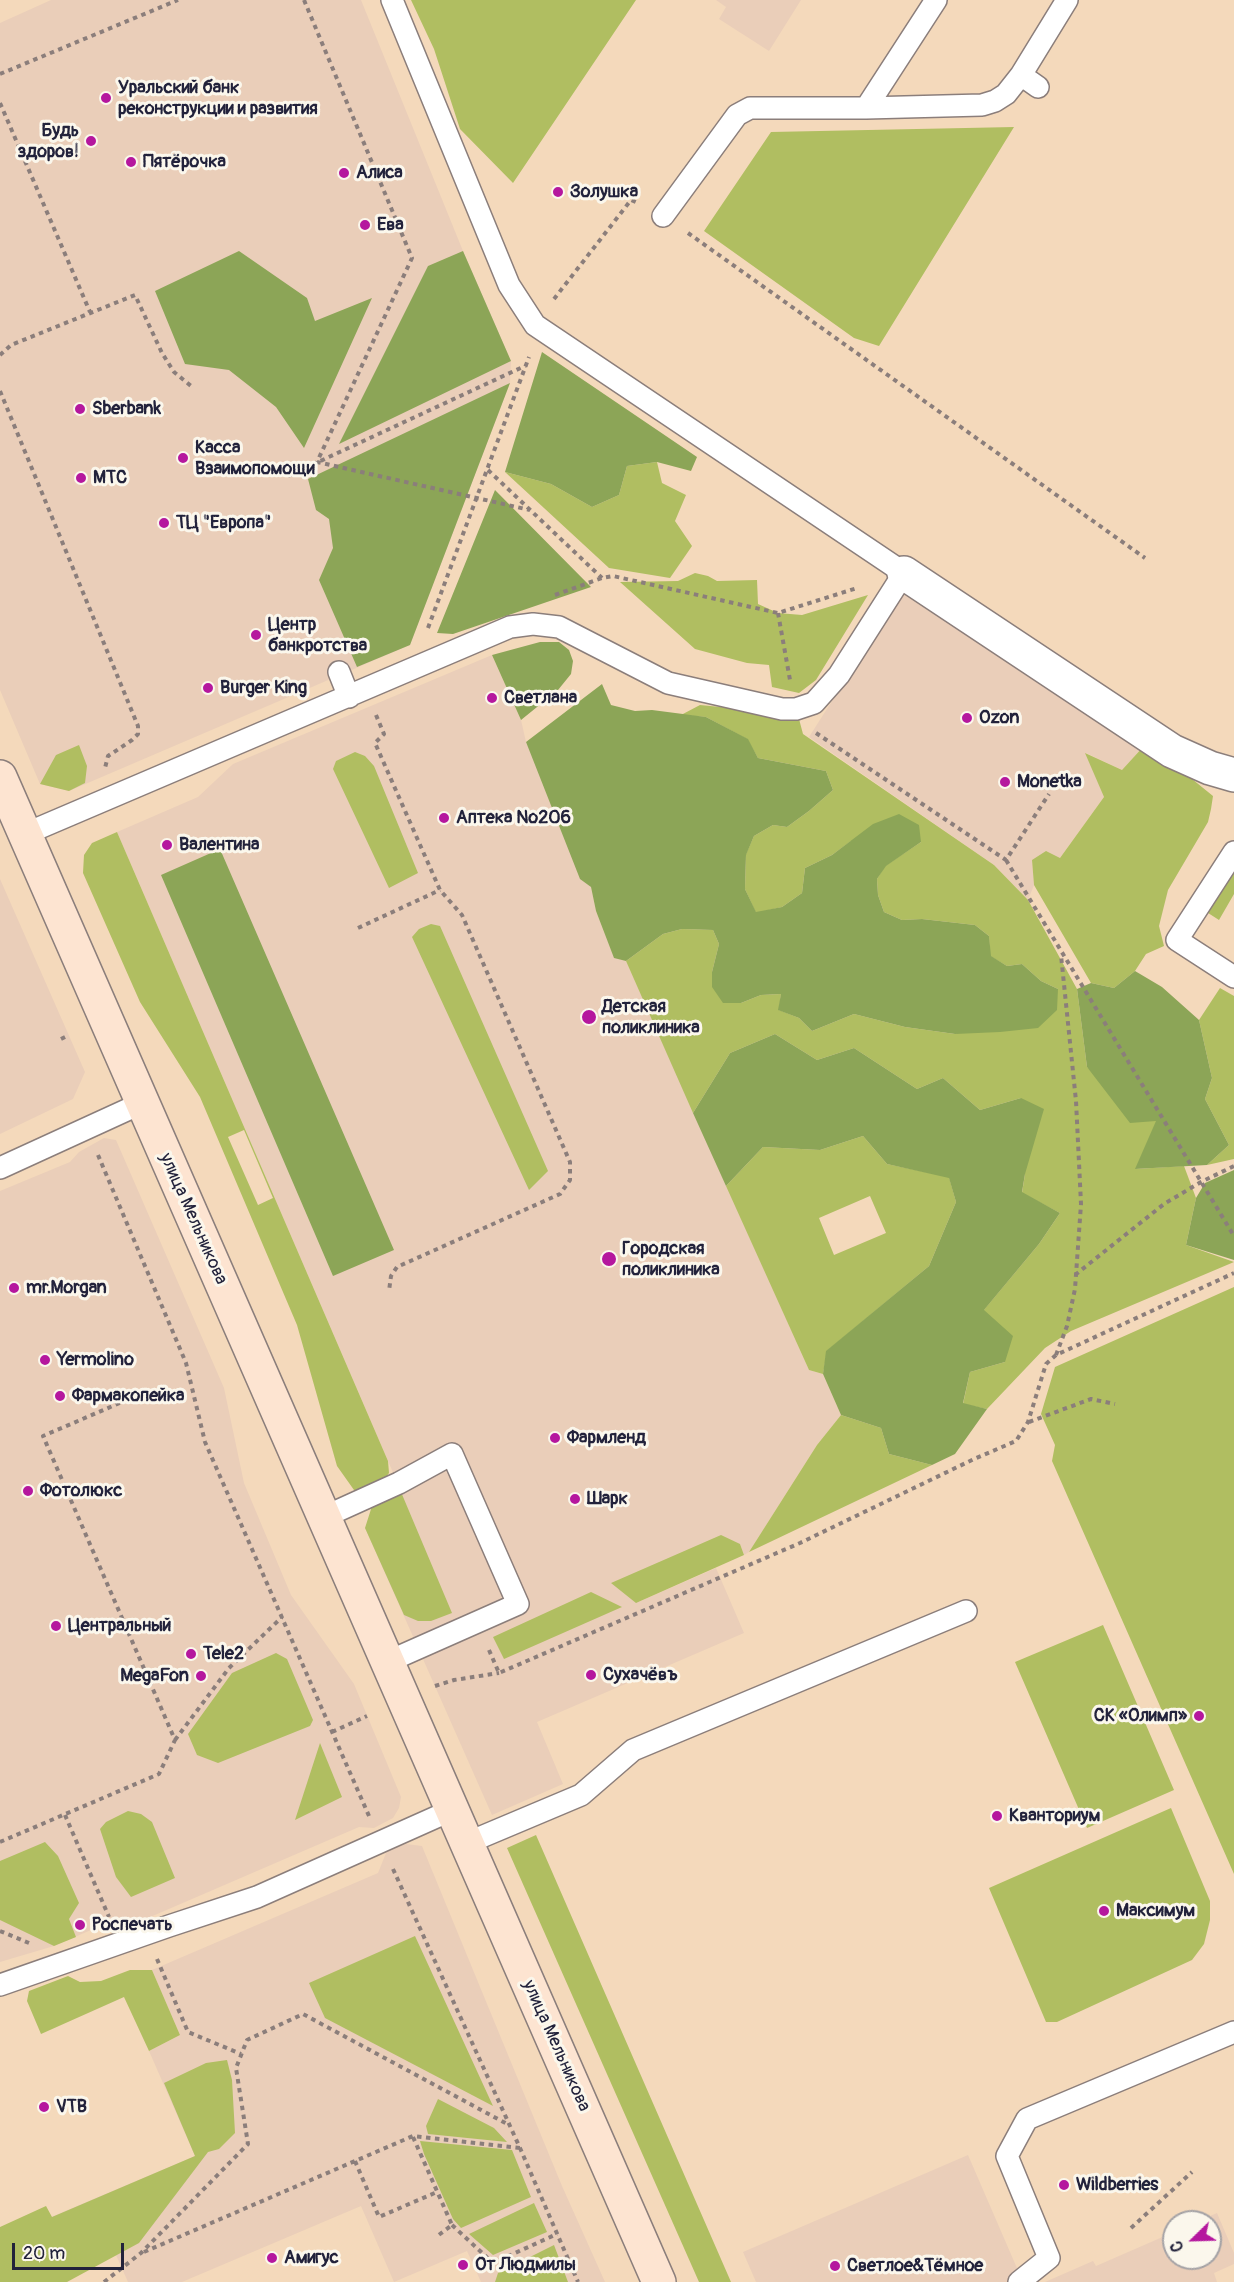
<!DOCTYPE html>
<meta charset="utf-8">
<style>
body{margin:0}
#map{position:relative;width:1234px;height:2282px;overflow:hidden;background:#f4d9bb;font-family:Pangolin,sans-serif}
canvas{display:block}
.north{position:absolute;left:1162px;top:2210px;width:60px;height:60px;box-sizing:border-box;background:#fbf7ec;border:2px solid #a4a2a5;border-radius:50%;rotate:247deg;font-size:16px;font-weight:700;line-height:24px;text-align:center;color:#22223b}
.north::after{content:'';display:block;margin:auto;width:21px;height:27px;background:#b5179e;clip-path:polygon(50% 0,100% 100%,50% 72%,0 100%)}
.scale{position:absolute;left:12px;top:2243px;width:112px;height:27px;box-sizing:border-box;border:3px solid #22223b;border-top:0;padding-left:8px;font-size:18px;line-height:21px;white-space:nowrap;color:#22223b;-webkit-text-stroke:4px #fbf7ec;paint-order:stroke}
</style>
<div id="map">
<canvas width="1234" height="2282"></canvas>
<div class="north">С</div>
<div class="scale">20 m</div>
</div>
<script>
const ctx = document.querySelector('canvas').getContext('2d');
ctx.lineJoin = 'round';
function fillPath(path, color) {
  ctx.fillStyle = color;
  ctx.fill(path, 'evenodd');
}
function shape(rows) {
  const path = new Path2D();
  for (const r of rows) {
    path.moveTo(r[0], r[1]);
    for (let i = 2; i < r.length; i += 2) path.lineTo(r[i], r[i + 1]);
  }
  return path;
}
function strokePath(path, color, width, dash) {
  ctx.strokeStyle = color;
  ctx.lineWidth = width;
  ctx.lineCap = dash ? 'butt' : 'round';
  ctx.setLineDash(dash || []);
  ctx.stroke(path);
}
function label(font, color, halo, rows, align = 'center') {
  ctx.font = font + ' Pangolin,sans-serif';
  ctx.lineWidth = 6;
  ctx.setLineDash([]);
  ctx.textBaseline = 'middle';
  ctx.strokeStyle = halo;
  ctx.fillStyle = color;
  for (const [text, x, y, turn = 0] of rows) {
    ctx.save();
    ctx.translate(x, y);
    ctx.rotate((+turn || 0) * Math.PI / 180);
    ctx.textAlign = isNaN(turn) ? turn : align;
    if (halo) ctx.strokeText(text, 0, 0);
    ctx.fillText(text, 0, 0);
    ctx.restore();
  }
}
const built = shape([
 [51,0,361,0,463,251,511,361,510,383,410,645,69,791,40,784,0,690,0,23],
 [716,0,801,0,769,51,719,19,726,7],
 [901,593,1143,747,1122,770,1086,753,1104,797,1060,858,1032,860,1034,885,1028,900,994,865,809,737],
 [492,655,521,720,526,742,591,887,596,911,614,957,626,961,809,1370,823,1374,841,1415,817,1445,749,1552,744,1555,740,1544,636,1603,716,1568,744,1633,537,1722,563,1784,492,1815,365,1528,401,1491,117,832,198,797,233,764],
 [0,879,85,1072,73,1099,0,1134],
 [104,1138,116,1140,224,1388,244,1483,291,1595,354,1684,401,1797,399,1808,393,1818,374,1828,359,1827,141,1921,91,1930,54,1946,0,1962,0,1191,70,1162,79,1152],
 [406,1844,422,1846,562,2186,605,2282,481,2282,467,2251,394,2282,361,2206,182,2282,128,2282,116,2255,139,2242,51,2217,195,2156,149,2051,180,2035,152,1970,378,1873,386,1853,394,1848],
 [968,2155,1023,2282,756,2282,743,2252],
 [1217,2213,1234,2253,1234,2264,1214,2273,1217,2282,1045,2282,1093,2261,1096,2266,1174,2232,1174,2258,1210,2258,1210,2222,1196,2222]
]);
const green = shape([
 [411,0,636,0,513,183,460,129,434,49],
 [1014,127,879,346,854,338,704,231,771,132],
 [657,462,662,483,686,495,675,521,692,546,670,578,609,568,505,472,551,484,592,507,619,495,627,466],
 [695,573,708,576,717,581,757,580,758,604,778,613,802,615,868,595,816,680,799,693,772,687,769,665,747,663,695,649,620,582,678,581],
 [700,705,761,711,799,719,803,734,994,865,1028,900,1077,989,1087,1067,1157,1121,1136,1169,1184,1166,1196,1198,1186,1245,1234,1262,1071,1331,1045,1348,987,1409,963,1404,970,1372,1005,1362,983,1311,1039,1244,1060,1213,1022,1193,1025,1174,1021,1098,980,1110,943,1078,917,1089,854,1048,817,1060,775,1034,730,1053,693,1113,626,961,663,934,682,929,713,930,719,944,712,972,741,1003,761,995,781,994,779,1010,799,1018,812,1031,854,1014,905,1027,955,1034,1058,989,1041,981,1022,964,1007,966,990,956,989,936,975,925,922,919,902,920,884,912,878,895,877,879,885,866,921,842,851,841,832,855,805,868,802,893,782,907,756,913,745,889,746,854,754,836,773,825,787,827,809,811,833,790,826,771,758,758,747,739,706,717,681,715],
 [79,745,87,766,85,783,69,791,40,784,56,755],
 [1143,747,1192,779,1213,796,1211,809,1208,822,1168,890,1159,926,1164,946,1146,954,1135,971,1114,988,1091,983,1034,885,1032,860,1046,851,1060,858,1104,797,1085,753,1122,770],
 [355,752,365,756,374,766,418,873,389,888,333,769,336,761],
 [117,832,388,1461,389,1473,381,1484,363,1492,354,1490,337,1466,297,1325,200,1097,140,1002,83,873,84,855,92,843],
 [244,1130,273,1198,258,1205,228,1137],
 [1234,864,1234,894,1219,920,1205,911],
 [431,924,440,926,548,1171,529,1190,412,937,419,929],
 [1220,988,1234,996,1234,1159,1207,1165,1229,1145,1205,1099,1212,1078,1199,1020],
 [863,1136,887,1164,949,1177,956,1202,929,1266,827,1351,823,1374,809,1370,726,1186,763,1147,820,1150],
 [870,1196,886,1233,834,1255,819,1218],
 [1234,1287,1234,1874,1052,1461,1055,1445,1041,1414,1055,1367],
 [841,1415,881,1428,889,1454,932,1465,749,1552,817,1445],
 [401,1492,452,1613,431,1621,418,1621,404,1615,365,1528,372,1506],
 [721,1535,740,1544,744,1555,636,1603,611,1583],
 [591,1592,622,1607,504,1659,493,1637],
 [1103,1625,1174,1790,1087,1828,1015,1662],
 [276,1653,287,1659,313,1720,310,1726,218,1763,197,1755,188,1734,232,1673],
 [320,1743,342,1797,295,1820],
 [1171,1808,1210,1901,1210,1920,1204,1944,1192,1960,1057,2022,1046,2022,989,1888],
 [128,1811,141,1814,152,1822,175,1878,131,1897,116,1877,100,1829,106,1822],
 [536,1835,731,2282,699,2282,507,1848],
 [45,1842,58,1856,79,1903,69,1919,76,1937,54,1946,0,1920,0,1861],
 [415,1936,493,2106,325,2018,309,1983],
 [130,1970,152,1970,180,2035,149,2051,124,1997,41,2034,27,2001,29,1991,68,1976,80,1982,101,1981],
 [227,2060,232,2080,235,2133,219,2149,208,2152,139,2243,67,2282,0,2282,0,2227,46,2206,52,2217,195,2156,164,2083,206,2063],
 [438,2099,494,2128,507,2142,428,2134,426,2126],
 [420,2141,512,2150,531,2197,461,2228,453,2219,424,2154],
 [534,2203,547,2232,493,2255,469,2234],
 [554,2245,568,2282,495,2282,498,2273]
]);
const forest = shape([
 [239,251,307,298,315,321,372,298,304,448,276,407,229,370,185,364,155,291],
 [463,251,511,361,339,444,428,266],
 [542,352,697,457,691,471,657,462,627,466,619,495,592,507,551,484,505,472],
 [510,383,410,645,357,667,319,580,333,548,329,519,316,510,308,479],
 [495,490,591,587,453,634,437,633],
 [540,642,559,642,569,650,573,661,571,674,558,690,521,720,492,655],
 [602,684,611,705,635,711,652,710,706,717,748,739,758,758,826,771,833,790,809,811,787,827,773,825,754,836,746,855,745,889,756,912,782,907,802,893,805,868,832,855,873,824,899,814,919,825,921,842,886,866,877,879,878,895,884,912,902,920,922,919,975,925,989,936,991,956,1007,966,1022,964,1041,981,1058,989,1057,1010,1038,1028,1000,1032,955,1034,905,1027,854,1014,812,1031,799,1018,778,1010,781,994,761,995,741,1003,723,1003,712,987,712,972,719,944,713,930,682,929,663,934,626,961,614,958,596,911,591,887,580,879,526,742],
 [220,849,394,1250,333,1276,161,875],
 [1135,971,1162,987,1199,1020,1212,1078,1205,1099,1229,1145,1207,1165,1135,1169,1156,1121,1130,1123,1087,1067,1077,989,1091,983,1114,988],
 [775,1034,817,1060,854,1048,917,1089,943,1078,980,1110,1021,1098,1044,1109,1025,1174,1022,1192,1060,1213,1039,1244,984,1310,1013,1336,1005,1362,970,1372,963,1403,987,1409,955,1454,932,1465,889,1454,881,1428,841,1415,823,1374,826,1351,929,1266,956,1202,949,1178,887,1164,863,1136,820,1150,763,1147,726,1186,693,1113,730,1053],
 [1234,1170,1234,1260,1186,1245,1196,1198,1205,1183]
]);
const path = shape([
 [304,0,412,258,317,462,530,510],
 [0,74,178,0],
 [0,103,90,312],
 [688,233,1145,558],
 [554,299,631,200,638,203],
 [0,355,11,345,135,295,162,353,174,372,191,386],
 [0,391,138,726,138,734,132,740,108,756,105,768],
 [488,470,602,578],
 [288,476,527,365],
 [555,595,602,578,613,576,778,613,857,588],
 [778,613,790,680],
 [428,628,529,357],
 [376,715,384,734,375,743,440,890,462,915,570,1162,570,1180,560,1194,397,1267,391,1276,389,1291],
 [816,733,1006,860,1049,794],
 [1006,860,1234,1236],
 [358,928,440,890],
 [61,1039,69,1035],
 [98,1155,186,1363,205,1442,369,1816],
 [1075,1275,1164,1204,1201,1182,1234,1166],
 [1056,1355,1067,1326,1075,1289,1081,1204,1076,1101,1061,955],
 [1029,1422,1091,1399,1115,1404],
 [489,1650,499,1673,800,1543,974,1459,1016,1441,1028,1422,1046,1364,1056,1355,1234,1273],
 [435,1686,454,1680,499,1673],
 [332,1732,367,1716],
 [175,1740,229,1668,282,1617],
 [65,1815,109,1917],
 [0,1842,159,1774,175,1740,43,1436,136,1396],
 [393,1869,520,2148,578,2282],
 [0,1931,29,1943],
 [157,1959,188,2032,241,2054],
 [413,2137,452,2225,436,2237],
 [355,2161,379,2217,437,2192],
 [452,2225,493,2263,557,2234],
 [1131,2228,1192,2172],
 [144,2252,413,2136,520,2148],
 [104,2282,141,2253,248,2144,236,2068,247,2040,303,2014,509,2125]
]);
const lane = shape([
 [1021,75,1038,87],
 [866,108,936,0],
 [663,216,737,115,750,108,866,108,982,105,995,101,1006,94,1021,75,1067,0],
 [339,672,349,697],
 [25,834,510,627,533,624,559,627,668,683,782,709,796,709,814,703,839,675,904,573,535,325,509,285,392,0],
 [1234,852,1177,940,1234,977],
 [0,1168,142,1103],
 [324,1517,399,1483,452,1454,518,1604,387,1662],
 [467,1843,581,1795,633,1750,966,1611],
 [0,1985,169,1926,257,1897,452,1810],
 [1019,2282,1049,2258,1007,2156,1027,2119,1234,2032]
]);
const street = shape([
 [904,573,1172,751,1210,768,1234,775]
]);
const secondary = shape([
 [0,777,659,2282]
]);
const markers = [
 [106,98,6,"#b5179e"],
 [91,141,6,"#b5179e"],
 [131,162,6,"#b5179e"],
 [344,173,6,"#b5179e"],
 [558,192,6,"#b5179e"],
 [365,225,6,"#b5179e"],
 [80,409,6,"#b5179e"],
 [183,458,6,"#b5179e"],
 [81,478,6,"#b5179e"],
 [164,523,6,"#b5179e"],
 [256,635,6,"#b5179e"],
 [208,688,6,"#b5179e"],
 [492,698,6,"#b5179e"],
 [967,718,6,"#b5179e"],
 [1005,782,6,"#b5179e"],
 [444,818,6,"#b5179e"],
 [167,845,6,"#b5179e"],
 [589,1017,8,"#b5179e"],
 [609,1259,8,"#b5179e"],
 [14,1288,6,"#b5179e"],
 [45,1360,6,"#b5179e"],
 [60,1396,6,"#b5179e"],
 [555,1438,6,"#b5179e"],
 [28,1491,6,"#b5179e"],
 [575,1499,6,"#b5179e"],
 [56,1626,6,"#b5179e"],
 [191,1654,6,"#b5179e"],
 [591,1675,6,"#b5179e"],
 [201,1676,6,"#b5179e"],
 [1199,1716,6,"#b5179e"],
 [997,1816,6,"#b5179e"],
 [1104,1911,6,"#b5179e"],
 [80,1925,6,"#b5179e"],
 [44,2107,6,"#b5179e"],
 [1064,2185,6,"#b5179e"],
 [272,2258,6,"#b5179e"],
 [463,2265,6,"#b5179e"],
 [835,2266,6,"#b5179e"]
];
const poiNames = [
 ["Уральский банк",118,88],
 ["реконструкции и развития",118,109],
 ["Будь",79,131,"right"],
 ["здоров!",79,152,"right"],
 ["Пятёрочка",143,162],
 ["Алиса",356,173],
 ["Золушка",570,192],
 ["Ева",377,225],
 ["Sberbank",92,409],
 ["Касса",195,448],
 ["Взаимопомощи",195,469],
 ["МТС",93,478],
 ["ТЦ \"Европа\"",176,523],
 ["Центр",268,625],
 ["банкротства",268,646],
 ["Burger King",220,688],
 ["Светлана",504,698],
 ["Ozon",979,718],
 ["Monetka",1017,782],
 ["Аптека №206",456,818],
 ["Валентина",179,845],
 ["Детская",602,1007],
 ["поликлиника",602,1028],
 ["Городская",622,1249],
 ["поликлиника",622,1270],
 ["mr.Morgan",26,1288],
 ["Yermolino",57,1360],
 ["Фармакопейка",72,1396],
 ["Фармленд",567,1438],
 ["Фотолюкс",40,1491],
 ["Шарк",587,1499],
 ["Центральный",68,1626],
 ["Tele2",203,1654],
 ["Сухачёвъ",603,1675],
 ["MegaFon",189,1676,"right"],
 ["СК «Олимп»",1187,1716,"right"],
 ["Кванториум",1009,1816],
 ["Максимум",1116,1911],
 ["Роспечать",92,1925],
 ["VTB",56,2107],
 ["Wildberries",1076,2185],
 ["Амигус",284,2258],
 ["От Людмилы",475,2265],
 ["Светлое&Тёмное",847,2266]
];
const streetNames = [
 ["улица Мельникова",193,1219,66],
 ["улица Мельникова",556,2046,66]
];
fillPath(built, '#eaceb9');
fillPath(green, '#b0be61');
fillPath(forest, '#8ca557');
strokePath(lane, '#8b7e7b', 24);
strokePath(street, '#8b7e7b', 36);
strokePath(secondary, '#8b7e7b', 36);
strokePath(path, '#8b7e7b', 4, [4.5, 4.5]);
strokePath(lane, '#fff', 21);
strokePath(street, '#fff', 33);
strokePath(secondary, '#fde4d1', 33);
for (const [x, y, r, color] of markers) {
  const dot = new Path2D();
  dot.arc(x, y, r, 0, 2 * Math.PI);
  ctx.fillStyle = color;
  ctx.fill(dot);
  strokePath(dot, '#fbf7ec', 2);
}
label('bold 18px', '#22223b', '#fbf7ec', poiNames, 'left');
label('18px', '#22223b', '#fbf7ec', streetNames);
</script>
